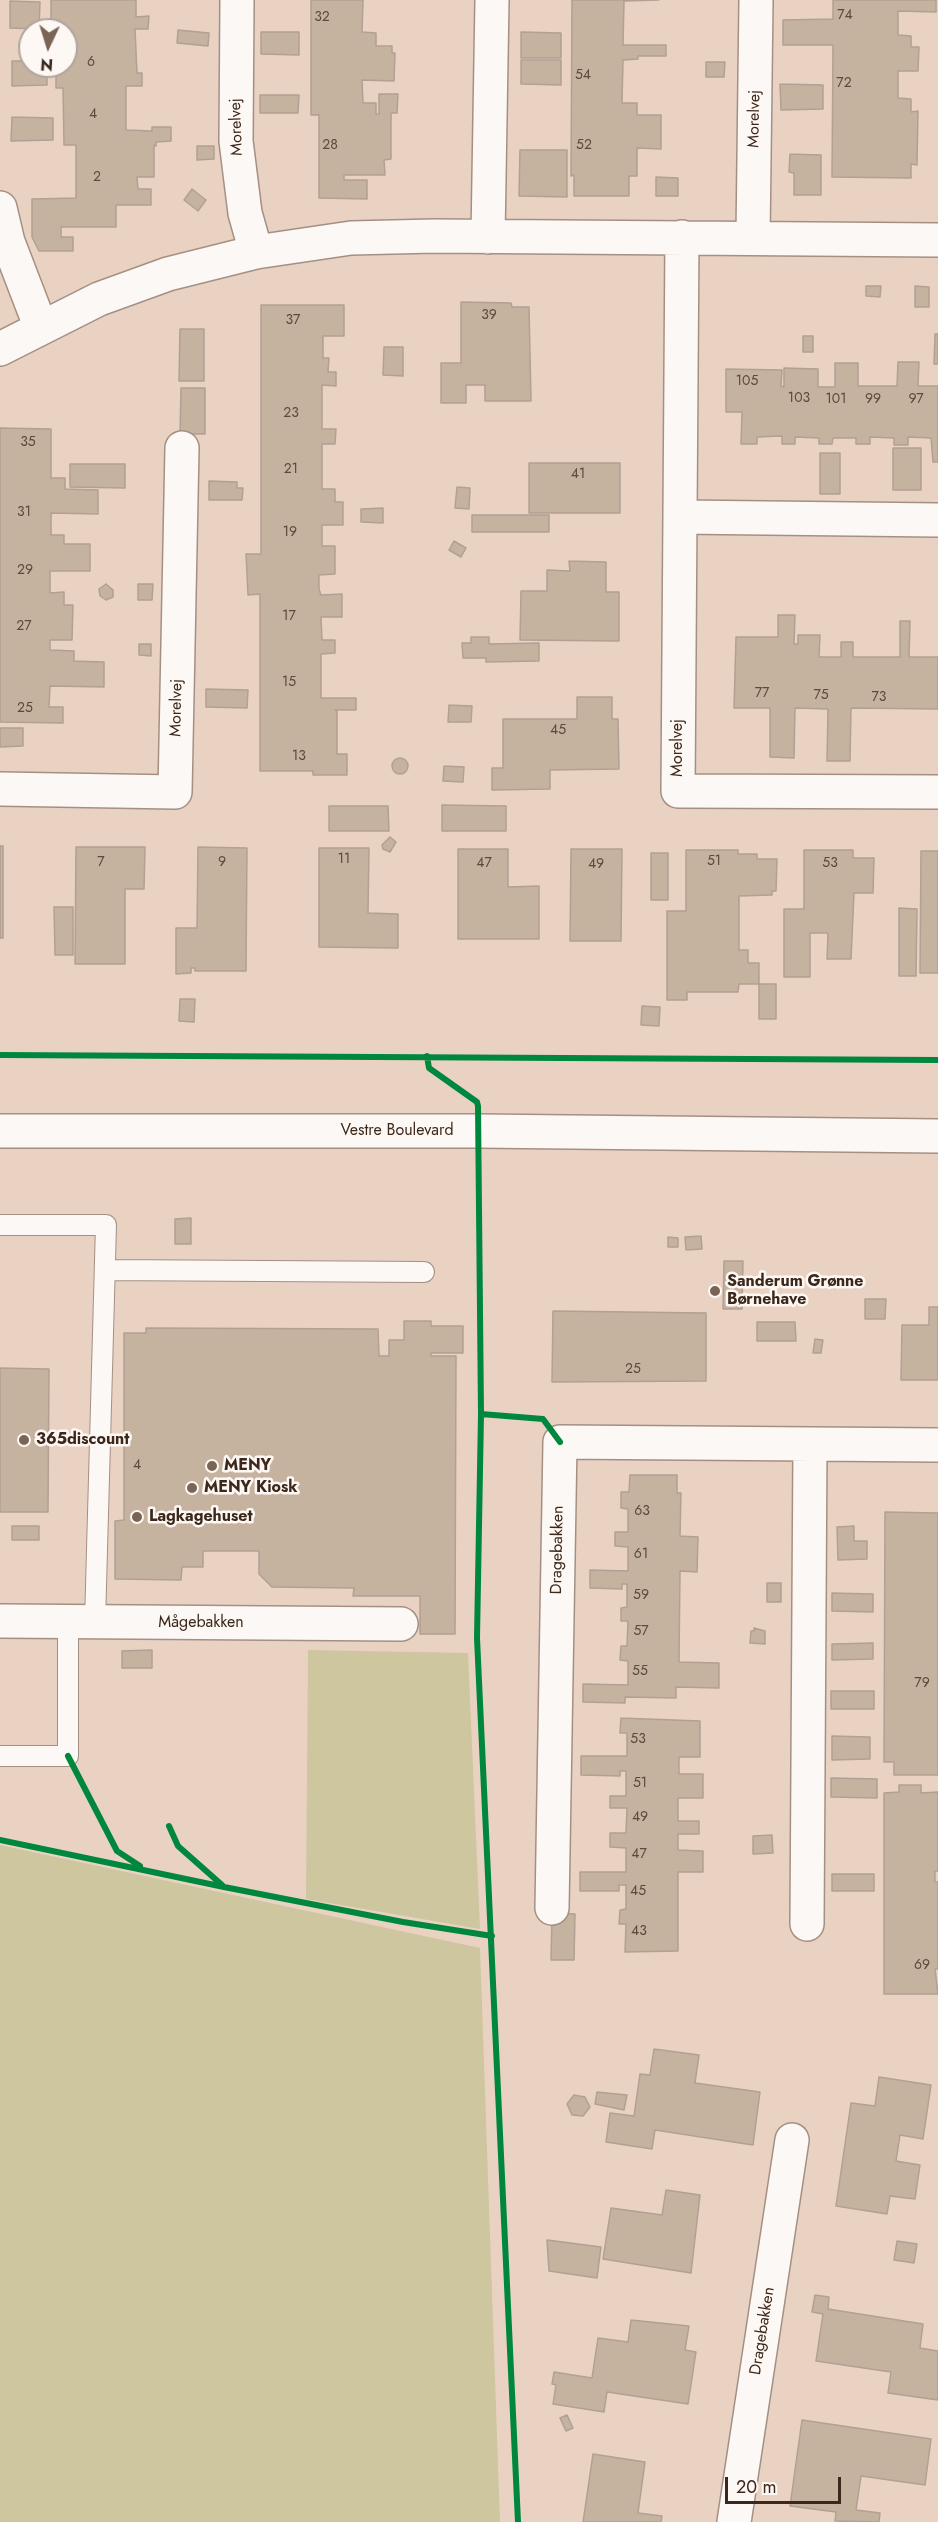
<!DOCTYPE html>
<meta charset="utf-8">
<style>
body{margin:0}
#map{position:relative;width:938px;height:2522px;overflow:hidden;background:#ead2c3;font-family:Jost,sans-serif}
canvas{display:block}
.north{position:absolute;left:18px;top:18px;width:60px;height:60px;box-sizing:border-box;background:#fef8f5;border:2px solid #b0a59e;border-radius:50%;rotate:184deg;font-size:16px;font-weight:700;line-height:24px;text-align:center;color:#3c281b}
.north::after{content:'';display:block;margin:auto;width:21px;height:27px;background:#796456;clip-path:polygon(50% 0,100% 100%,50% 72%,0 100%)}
.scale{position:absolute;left:725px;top:2477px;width:116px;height:27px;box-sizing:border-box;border:3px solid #3c281b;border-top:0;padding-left:8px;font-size:18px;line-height:21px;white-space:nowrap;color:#3c281b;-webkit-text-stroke:4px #fef8f5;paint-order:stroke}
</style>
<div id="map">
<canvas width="938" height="2522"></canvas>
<div class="north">N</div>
<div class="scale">20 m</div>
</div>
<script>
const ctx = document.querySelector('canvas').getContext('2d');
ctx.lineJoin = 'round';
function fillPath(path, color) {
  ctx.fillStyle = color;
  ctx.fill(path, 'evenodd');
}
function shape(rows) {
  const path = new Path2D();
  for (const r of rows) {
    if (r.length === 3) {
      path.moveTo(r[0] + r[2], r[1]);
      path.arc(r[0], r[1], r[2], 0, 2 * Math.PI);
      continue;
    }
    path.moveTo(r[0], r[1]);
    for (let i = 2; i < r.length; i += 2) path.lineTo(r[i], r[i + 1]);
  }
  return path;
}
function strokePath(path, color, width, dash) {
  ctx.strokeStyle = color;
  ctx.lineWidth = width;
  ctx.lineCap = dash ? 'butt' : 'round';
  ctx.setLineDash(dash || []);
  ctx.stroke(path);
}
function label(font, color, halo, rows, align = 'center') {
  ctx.font = font + ' Jost,sans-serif';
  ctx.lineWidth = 5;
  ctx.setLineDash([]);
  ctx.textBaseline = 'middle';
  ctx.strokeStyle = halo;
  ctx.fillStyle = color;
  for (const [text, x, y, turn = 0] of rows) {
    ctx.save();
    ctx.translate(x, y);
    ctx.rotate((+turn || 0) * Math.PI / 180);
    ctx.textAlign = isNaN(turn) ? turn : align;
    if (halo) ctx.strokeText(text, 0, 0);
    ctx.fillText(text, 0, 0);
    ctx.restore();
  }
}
const green = shape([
 [308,1650,468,1653,480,1929,306,1899],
 [0,1845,480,1948,500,2522,0,2522]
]);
const building = shape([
 [51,0,136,0,136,17,149,16,148,29,135,29,137,73,142,73,142,86,126,86,126,130,152,131,152,127,171,127,171,141,156,142,156,146,154,145,154,177,137,177,138,189,151,189,151,205,116,205,116,227,61,227,61,237,73,237,73,251,39,251,32,237,32,199,76,198,76,145,64,145,63,88,56,88,56,66,66,66,66,30,51,28,51,0],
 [311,0,363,0,362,32,376,33,376,46,392,46,392,53,395,53,394,81,362,80,363,103,376,103,376,114,379,114,379,94,398,94,397,113,391,113,391,159,384,160,385,175,344,175,344,180,367,180,367,199,319,198,319,115,311,115,311,0],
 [572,0,659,0,624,1,623,45,666,45,666,56,638,56,638,59,623,60,622,103,637,103,637,115,661,115,661,149,637,148,637,176,629,176,629,196,574,196,574,175,571,176,572,0],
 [833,0,936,0,936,12,898,11,898,35,911,36,911,47,919,47,918,71,898,71,898,98,911,99,911,112,918,111,917,165,911,164,911,178,832,177,833,45,783,45,783,20,833,19,833,0],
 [10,1,40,2,39,29,10,28,10,1],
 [178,30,209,33,208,46,177,43,178,30],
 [261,32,299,32,299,55,261,54,261,32],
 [521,32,561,33,561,58,521,58,521,32],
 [521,60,561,60,561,85,521,84,521,60],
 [12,61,30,61,30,66,47,66,47,85,12,86,12,61],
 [706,62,725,62,724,77,706,77,706,62],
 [780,84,823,85,823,109,781,110,780,84],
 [260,95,299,95,298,113,260,113,260,95],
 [12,117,53,118,53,140,11,141,12,117],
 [197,146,214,146,214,159,197,160,197,146],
 [520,150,567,150,567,197,519,196,520,150],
 [790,154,821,155,821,195,794,195,794,173,789,172,790,154],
 [656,177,678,178,678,196,656,196,656,177],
 [192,189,206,200,198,211,184,200,192,189],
 [866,286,881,286,880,297,866,296,866,286],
 [915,286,929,287,929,307,915,307,915,286],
 [461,302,511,303,512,307,529,307,531,401,485,401,485,385,466,385,466,403,441,403,441,363,461,363,461,302],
 [261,305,344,305,344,336,323,336,323,358,329,358,328,372,336,372,336,386,322,385,322,429,336,429,335,444,322,444,322,489,335,489,335,502,343,502,343,525,322,525,322,546,335,546,335,574,319,575,319,589,321,595,342,594,342,617,321,617,322,640,335,640,335,653,321,654,321,698,356,698,356,710,335,710,337,711,337,754,347,754,347,775,313,775,313,771,260,771,260,594,248,595,246,554,261,554,261,305],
 [180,329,204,329,204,381,179,381,180,329],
 [935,334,938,334,938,364,934,364,935,334],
 [803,336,813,336,813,352,803,352,803,336],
 [384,347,403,347,403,376,383,375,384,347],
 [898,362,919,362,918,386,938,386,938,462,933,462,931,438,908,437,908,445,894,445,894,438,870,437,870,444,856,444,856,438,833,438,832,444,819,444,819,438,795,437,795,444,782,444,782,436,757,437,757,444,741,444,742,412,726,412,726,369,782,370,781,386,784,387,784,368,818,369,818,387,835,387,835,363,858,363,858,386,897,386,898,362],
 [181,388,205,388,205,434,180,434,181,388],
 [0,428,51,429,51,478,65,478,65,489,98,490,98,514,51,513,51,535,64,535,64,544,90,544,90,571,50,571,50,593,64,592,64,605,73,605,72,640,50,640,50,650,74,651,74,661,104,662,104,687,50,686,49,707,63,707,63,723,0,722,0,428],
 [893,448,921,448,921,490,893,490,893,448],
 [820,453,840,453,840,494,820,494,820,453],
 [529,463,620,463,620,513,529,513,529,463],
 [70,464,125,464,125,488,70,487,70,464],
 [209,481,237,482,237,488,243,488,242,500,209,500,209,481],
 [457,487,470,488,469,509,455,508,457,487],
 [383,508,383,523,361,522,361,509,383,508],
 [472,515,549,515,549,532,472,532,472,515],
 [454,541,466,548,461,557,449,550,454,541],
 [569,561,606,562,606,592,619,592,619,641,520,640,521,591,547,591,547,570,570,571,569,561],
 [106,584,113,590,113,597,106,600,100,596,99,589,106,584],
 [138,584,153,584,152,600,138,600,138,584],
 [778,615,795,615,794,644,798,644,798,635,820,635,819,657,841,657,841,642,853,642,853,657,900,657,900,621,910,621,909,657,938,657,938,709,851,708,850,761,827,761,828,709,795,708,794,758,770,757,770,708,734,708,736,637,778,637,778,615],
 [471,637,489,637,489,644,539,643,539,661,486,662,486,658,463,658,462,643,471,643,471,637],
 [139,644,151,644,151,656,139,655,139,644],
 [206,689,248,690,247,708,206,707,206,689],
 [577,697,612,697,612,719,618,719,619,769,550,770,550,789,492,790,492,768,503,768,503,719,577,719,577,697],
 [449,705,472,706,471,722,448,722,449,705],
 [0,728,23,728,23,746,0,747,0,728],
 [400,766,8],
 [444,766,464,767,463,782,443,781,444,766],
 [442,805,506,806,506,831,442,831,442,805],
 [329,806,388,806,389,831,329,831,329,806],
 [390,837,396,842,390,852,383,849,382,845,390,837],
 [0,846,3,846,3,938,0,938,0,846],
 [76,847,145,847,144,889,125,889,125,964,75,964,76,847],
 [198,847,247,848,246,971,195,971,195,968,191,968,191,973,176,974,176,928,197,928,198,847],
 [319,848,369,848,368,913,398,914,398,948,319,947,319,848],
 [458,849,508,849,508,887,539,886,539,939,458,939,458,849],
 [571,849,622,849,621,941,570,941,571,849],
 [686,850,738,850,738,854,757,854,757,859,777,859,776,891,772,891,772,895,739,896,739,950,748,950,748,963,759,963,759,984,739,984,738,992,687,992,687,1000,667,1000,667,911,686,911,686,850],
 [804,850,853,850,853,858,874,858,873,893,854,893,851,959,827,959,828,933,810,933,810,977,784,977,784,909,804,909,804,850],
 [921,851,938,851,938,973,920,973,921,851],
 [651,853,668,853,668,900,651,900,651,853],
 [54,907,73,907,73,955,55,955,54,907],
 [899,908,917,909,916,976,899,976,899,908],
 [759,984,776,984,776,1019,759,1019,759,984],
 [180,999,195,999,194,1022,179,1021,180,999],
 [642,1006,660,1007,659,1026,641,1025,642,1006],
 [191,1218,191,1244,175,1244,175,1219,191,1218],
 [701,1236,702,1249,686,1250,685,1237,701,1236],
 [668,1237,678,1238,678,1247,668,1247,668,1237],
 [724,1261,743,1261,742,1309,723,1309,724,1261],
 [865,1299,886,1299,885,1319,865,1319,865,1299],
 [929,1307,938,1307,938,1380,901,1380,902,1325,929,1325,929,1307],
 [553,1311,706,1313,706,1381,552,1382,553,1311],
 [404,1321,431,1321,431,1326,463,1326,463,1353,431,1353,431,1356,456,1356,455,1634,420,1634,420,1596,353,1596,354,1588,272,1587,259,1574,259,1551,203,1551,203,1567,182,1567,181,1580,115,1579,115,1521,124,1520,124,1333,146,1333,146,1328,378,1329,379,1356,389,1356,389,1340,404,1340,404,1321],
 [757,1322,795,1322,796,1341,757,1341,757,1322],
 [815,1339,823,1340,821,1353,813,1353,815,1339],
 [0,1368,49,1369,48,1512,0,1512,0,1368],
 [630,1475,677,1475,677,1493,681,1493,680,1536,698,1537,697,1572,680,1571,679,1662,719,1663,719,1688,676,1687,676,1698,625,1697,625,1703,583,1702,583,1684,628,1685,628,1661,620,1660,621,1646,627,1646,628,1621,621,1621,621,1608,627,1607,627,1584,622,1584,622,1589,590,1588,590,1570,628,1571,628,1547,615,1546,615,1532,628,1532,628,1509,621,1508,621,1492,629,1492,630,1475],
 [885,1512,938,1513,938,1775,894,1775,894,1762,884,1762,885,1512],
 [12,1526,39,1526,39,1540,12,1540,12,1526],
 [854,1526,854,1541,867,1541,867,1559,838,1560,837,1527,854,1526],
 [767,1583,781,1583,781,1602,767,1602,767,1583],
 [832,1593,873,1594,873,1612,832,1611,832,1593],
 [754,1628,765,1631,765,1644,750,1643,751,1631,754,1631,754,1628],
 [873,1643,873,1659,832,1660,832,1644,873,1643],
 [152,1650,152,1668,122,1668,122,1651,152,1650],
 [831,1691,874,1691,874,1709,831,1709,831,1691],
 [621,1718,700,1721,700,1757,679,1757,679,1774,703,1774,703,1798,678,1798,678,1821,699,1821,699,1834,678,1834,678,1850,703,1851,703,1872,678,1872,678,1951,625,1952,626,1924,619,1924,620,1910,626,1909,626,1885,619,1885,619,1891,580,1891,580,1872,626,1872,626,1848,610,1847,610,1833,626,1833,627,1808,610,1808,610,1796,626,1796,626,1771,620,1771,620,1776,581,1775,581,1756,627,1756,627,1733,620,1733,621,1718],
 [832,1736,870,1737,870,1759,832,1760,832,1736],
 [831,1778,877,1779,877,1798,831,1797,831,1778],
 [899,1785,921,1785,921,1793,938,1792,938,1871,935,1871,935,1882,938,1882,938,1969,935,1969,938,1994,884,1994,884,1793,899,1792,899,1785],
 [772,1835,773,1853,753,1854,753,1836,772,1835],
 [832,1874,874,1874,874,1891,832,1891,832,1874],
 [552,1913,575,1914,574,1960,551,1960,552,1913],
 [654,2049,699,2055,695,2083,760,2092,753,2145,655,2130,652,2149,606,2142,610,2113,634,2116,640,2074,650,2075,654,2049],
 [879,2077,931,2085,923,2139,900,2135,896,2161,920,2165,915,2199,890,2196,887,2214,836,2206,851,2103,875,2106,879,2077],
 [597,2092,627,2095,624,2110,595,2104,597,2092],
 [574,2095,585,2097,590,2107,583,2116,572,2115,567,2104,574,2095],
 [666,2190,700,2195,691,2273,603,2259,611,2208,662,2215,666,2190],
 [547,2240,601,2247,597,2278,549,2271,547,2240],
 [897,2241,917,2244,914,2263,894,2260,897,2241],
 [815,2295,829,2297,828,2309,923,2324,920,2348,938,2351,938,2400,888,2393,891,2372,816,2361,823,2314,812,2312,815,2295],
 [631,2320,689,2326,685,2350,696,2352,688,2404,607,2392,604,2412,553,2404,556,2385,552,2384,554,2372,592,2378,598,2338,628,2342,631,2320],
 [567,2415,573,2428,566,2431,560,2418,567,2415],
 [802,2420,931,2439,925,2485,861,2476,856,2510,880,2513,879,2522,835,2521,836,2512,790,2506,802,2420],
 [593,2454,645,2462,638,2513,662,2516,661,2522,583,2522,593,2454]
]);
const service = shape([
 [0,1225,106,1225,95,1622],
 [105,1270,424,1272],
 [0,1756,68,1756,68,1621]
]);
const minor = shape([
 [237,0,236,141,245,213,256,252],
 [0,208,8,242,41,328],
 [488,237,492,0],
 [682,237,678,791,938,792],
 [753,237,756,0],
 [0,349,99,299,168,274,256,252,351,238,434,236,938,240],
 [680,517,938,520],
 [0,789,175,792,182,448],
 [0,1621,401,1624],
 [552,1908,560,1442,938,1445],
 [807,1924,810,1445],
 [734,2522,792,2140]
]);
const tertiary = shape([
 [0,1131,478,1131,938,1136]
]);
const cycleway = shape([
 [0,1055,938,1060],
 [427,1056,429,1068,477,1102,478,1106,481,1414,477,1638,518,2522],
 [481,1414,543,1419,560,1442],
 [68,1756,117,1851,140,1866],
 [169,1826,178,1846,222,1885],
 [0,1840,224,1887,403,1922,492,1936]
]);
const markers = [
 [715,1291,6,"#796456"],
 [24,1440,6,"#796456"],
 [212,1466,6,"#796456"],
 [192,1488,6,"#796456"],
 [137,1517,6,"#796456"]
];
const numberNames = [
 ["74",845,16],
 ["32",322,18],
 ["6",91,63],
 ["54",583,76],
 ["72",844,84],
 ["4",93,115],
 ["28",330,146],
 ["52",584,146],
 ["2",97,178],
 ["39",489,316],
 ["37",293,321],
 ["105",747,382],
 ["103",799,399],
 ["101",836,400],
 ["99",873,400],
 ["97",916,400],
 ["23",291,414],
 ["35",28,443],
 ["21",291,470],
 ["41",578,475],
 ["31",24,513],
 ["19",290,533],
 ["29",25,571],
 ["17",289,617],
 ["27",24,627],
 ["15",289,683],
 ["77",762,694],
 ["75",821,696],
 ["73",879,698],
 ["25",25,709],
 ["45",558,731],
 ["13",299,757],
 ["11",344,860],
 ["51",714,862],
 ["7",101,863],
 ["9",222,863],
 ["47",484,864],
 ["53",830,864],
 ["49",596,865],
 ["25",633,1370],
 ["4",137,1466],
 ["63",642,1512],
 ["61",641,1555],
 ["59",641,1596],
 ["57",641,1632],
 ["55",640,1672],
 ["79",922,1684],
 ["53",638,1740],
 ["51",640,1784],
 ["49",640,1818],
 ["47",639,1855],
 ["45",638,1892],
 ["43",639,1932],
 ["69",922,1966]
];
const streetNames = [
 ["Morelvej",755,119,-89],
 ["Morelvej",237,127,-92],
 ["Morelvej",177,708,-89],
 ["Morelvej",678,748,-90],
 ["Vestre Boulevard",397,1131],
 ["Dragebakken",558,1550,-89],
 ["Mågebakken",201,1623],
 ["Dragebakken",763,2331,-81]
];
const poiNames = [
 ["Sanderum Grønne",727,1282],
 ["Børnehave",727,1300],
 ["365discount",36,1440],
 ["MENY",224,1466],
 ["MENY Kiosk",204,1488],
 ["Lagkagehuset",149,1517]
];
fillPath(green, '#cdc69f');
fillPath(building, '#c5b29f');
strokePath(building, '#b2a092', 1.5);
strokePath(service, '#a49083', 22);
strokePath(minor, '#a49083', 36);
strokePath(tertiary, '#a49083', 36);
strokePath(service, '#fcf8f6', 20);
strokePath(minor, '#fcf8f6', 33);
strokePath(tertiary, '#fcf8f6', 33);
strokePath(cycleway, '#00873e', 6);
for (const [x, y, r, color] of markers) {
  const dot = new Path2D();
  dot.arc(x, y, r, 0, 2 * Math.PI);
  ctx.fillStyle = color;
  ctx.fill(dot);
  strokePath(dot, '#fef8f5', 2);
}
label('14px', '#5e4a3c', null, numberNames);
label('16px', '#3c281b', '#fef8f5', streetNames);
label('bold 16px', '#3c281b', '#fef8f5', poiNames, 'left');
</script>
